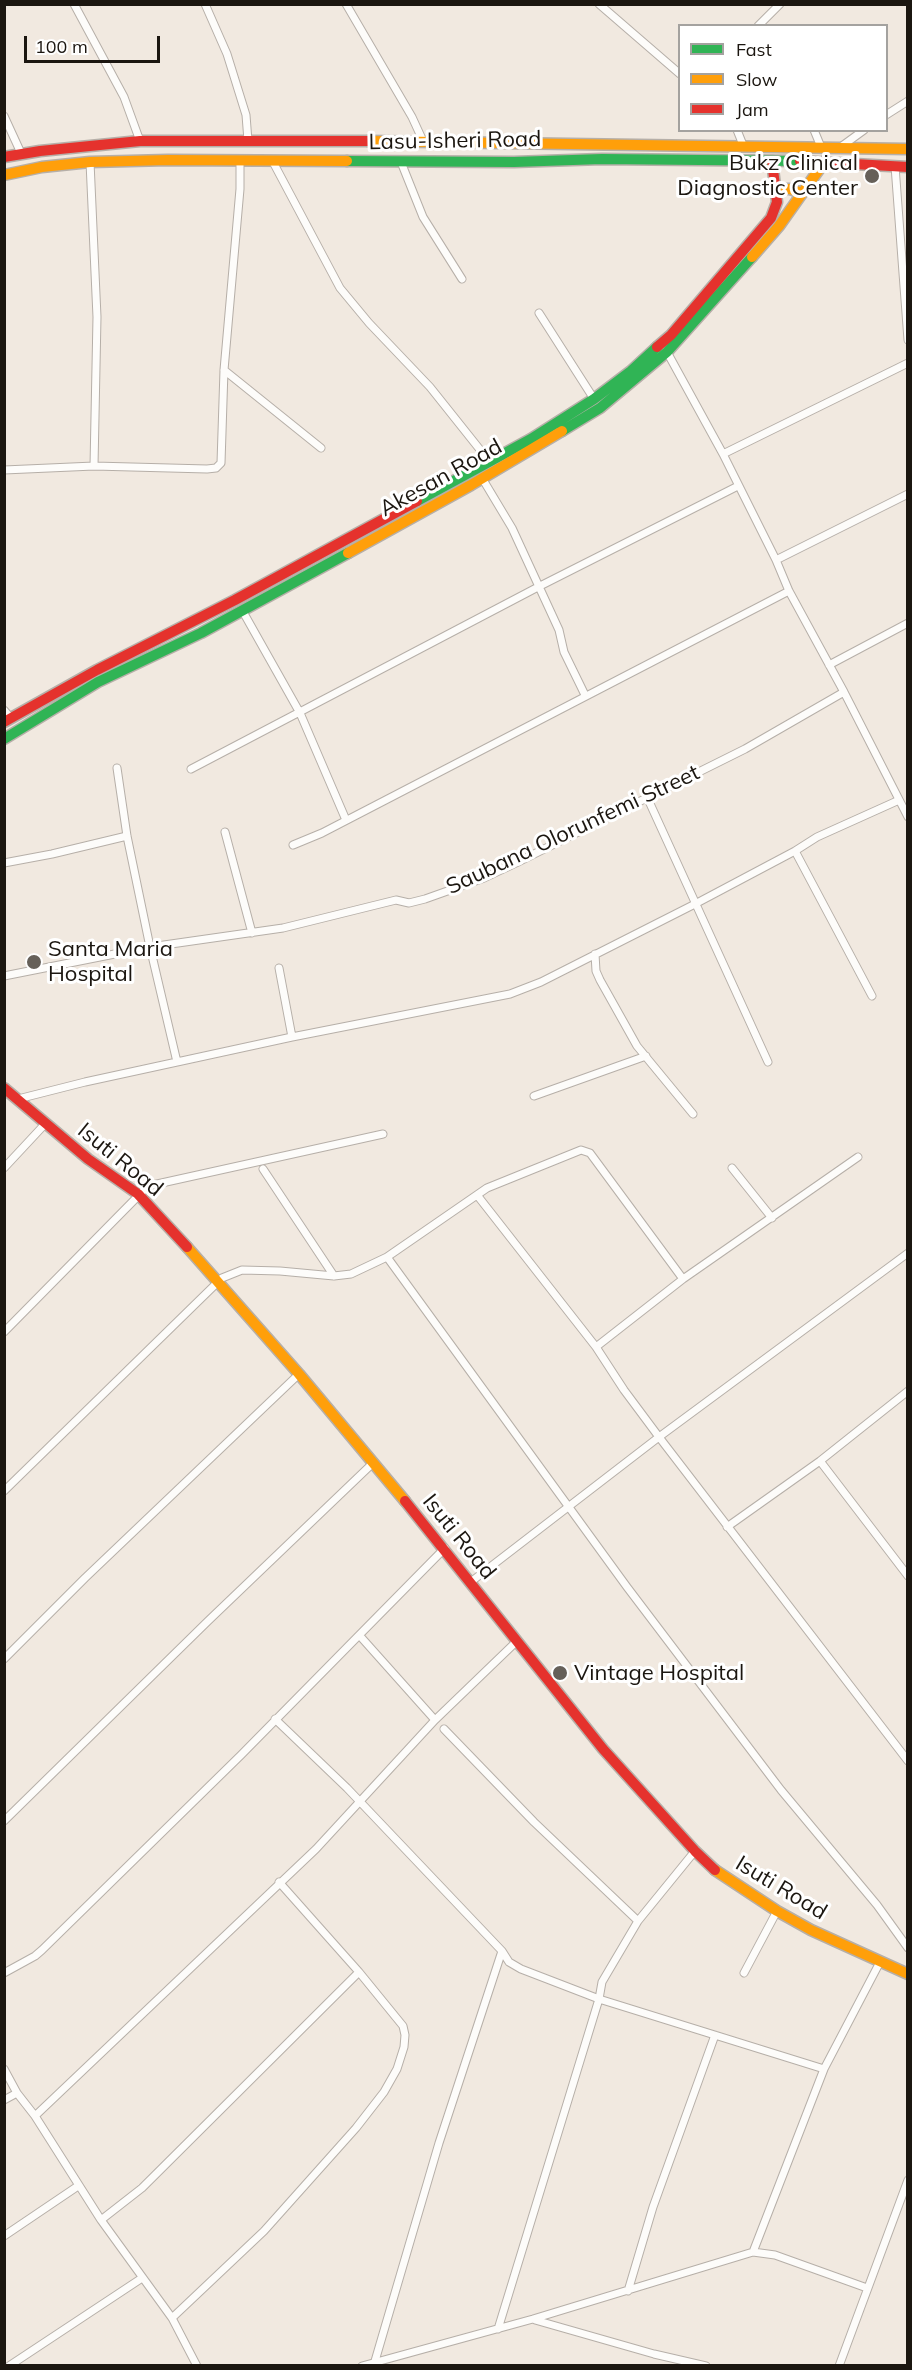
<!DOCTYPE html>
<style>
body{margin:0}
#map{position:relative;width:912px;height:2370px;overflow:hidden;background:#f1e9e0;font-family:Mulish,sans-serif}
canvas{display:block}
.frame{position:absolute;inset:0;border:6px solid #1b1610;pointer-events:none}
.legend{position:absolute;left:678px;top:24px;width:210px;height:108px;box-sizing:border-box;background:#fff;border:2px solid #a4a29f;margin:0;padding:8px 10px;list-style:none;font-size:18px;color:#1b1610}
.legend li{display:flex;align-items:center;gap:12px;height:30px}
.legend b{width:30px;border:2px solid #a4a29f}
.scale{position:absolute;left:24px;top:36px;width:136px;height:27px;box-sizing:border-box;border:3px solid #1b1610;border-top:0;padding-left:8px;font-size:18px;line-height:21px;white-space:nowrap;color:#1b1610;-webkit-text-stroke:4px #fff;paint-order:stroke}
</style>
<div id="map">
<canvas width="912" height="2370"></canvas>
<div class="frame"></div>
<ul class="legend">
<li><b style="height:8px;background:#30b455"></b>Fast</li>
<li><b style="height:8px;background:#ff9f0a"></b>Slow</li>
<li><b style="height:8px;background:#e5322d"></b>Jam</li>
</ul>
<div class="scale">100 m</div>
</div>
<script>
const ctx = document.querySelector('canvas').getContext('2d');
ctx.lineJoin = 'round';
function shape(rows) {
  const path = new Path2D();
  for (const r of rows) {
    path.moveTo(r[0], r[1]);
    for (let i = 2; i < r.length; i += 2) path.lineTo(r[i], r[i + 1]);
  }
  return path;
}
function strokePath(path, color, width, dash) {
  ctx.strokeStyle = color;
  ctx.lineWidth = width;
  ctx.lineCap = dash ? 'butt' : 'round';
  ctx.setLineDash(dash || []);
  ctx.stroke(path);
}
function label(font, color, halo, rows, align = 'center') {
  ctx.font = font + ' Mulish,sans-serif';
  ctx.lineWidth = 6;
  ctx.setLineDash([]);
  ctx.textBaseline = 'middle';
  ctx.strokeStyle = halo;
  ctx.fillStyle = color;
  for (const [text, x, y, turn = 0] of rows) {
    ctx.save();
    ctx.translate(x, y);
    ctx.rotate((+turn || 0) * Math.PI / 180);
    ctx.textAlign = isNaN(turn) ? turn : align;
    if (halo) ctx.strokeText(text, 0, 0);
    ctx.fillText(text, 0, 0);
    ctx.restore();
  }
}
const street = shape([
 [74,4,124,97,140,141],
 [205,4,227,54,246,115,248,141],
 [346,4,412,117,423,141],
 [599,4,680,74],
 [758,26,780,4],
 [886,115,908,101],
 [4,116,21,153],
 [737,130,743,145],
 [814,130,821,147],
 [842,146,864,130],
 [90,162,97,317,94,466],
 [273,162,340,288,369,323,430,387,489,461],
 [401,162,423,217,462,279],
 [895,166,908,340],
 [539,313,594,399],
 [667,352,723,454,776,560,789,591,844,692,908,817],
 [224,370,321,448],
 [723,454,908,363],
 [4,470,94,466,207,469,216,468,221,463,224,370,240,189,240,161],
 [482,478,512,528,559,630,564,652,585,695],
 [776,560,908,494],
 [242,610,300,713,346,820],
 [829,665,908,623],
 [4,710,11,718],
 [117,768,127,836,150,947,177,1062],
 [191,769,540,586,738,486],
 [647,797,768,1062],
 [225,832,252,933],
 [293,845,322,833,789,591],
 [795,851,872,996],
 [4,863,52,854,127,836],
 [595,954,596,971,600,980,637,1046,693,1114],
 [279,968,292,1037],
 [4,976,150,947,283,928,396,900,409,903,425,899,484,878,516,863,745,749,844,692],
 [534,1096,646,1056],
 [18,1099,85,1082,292,1037,510,994,541,982,695,904,795,851,817,837,897,801],
 [4,1168,45,1124],
 [732,1168,772,1218],
 [263,1169,334,1276],
 [477,1195,596,1347,624,1390,659,1437,908,1761],
 [387,1257,627,1587,781,1790,877,1905,908,1948],
 [4,1332,148,1186,383,1134],
 [596,1347,683,1279,858,1157],
 [820,1461,908,1576],
 [4,1491,222,1278,242,1270,280,1271,334,1276,351,1274,387,1257,487,1188,581,1150,590,1153,683,1279],
 [727,1527,820,1461,908,1391],
 [472,1581,659,1437,908,1253],
 [360,1636,435,1720],
 [4,1659,85,1578,299,1374],
 [275,1719,347,1788,502,1951,509,1962,521,1969,599,1999,824,2069],
 [444,1729,534,1822,638,1921],
 [4,1821,208,1621,373,1463],
 [4,1973,35,1956,42,1950,241,1755,445,1548],
 [744,1973,777,1911],
 [4,2069,17,2093,35,2116,101,2220,172,2318,197,2366],
 [4,2100,17,2093],
 [35,2116,316,1849,435,1720,517,1641],
 [101,2220,142,2188,359,1972],
 [4,2236,78,2186],
 [753,2252,824,2069,880,1962],
 [628,2291,653,2207,715,2035],
 [172,2318,264,2231,356,2128,384,2092,397,2069,404,2047,405,2035,403,2026,359,1972,279,1882],
 [535,2320,654,2354,706,2366],
 [498,2329,599,1999,602,1982,638,1921,695,1851],
 [375,2361,439,2143,502,1951],
 [9,2366,142,2278],
 [362,2366,533,2319,753,2252,775,2255,867,2288],
 [839,2366,908,2180]
]);
const fast = shape([
 [347,161,514,162,602,159,800,161],
 [562,431,600,408,667,352,752,257],
 [417,501,531,439,594,399,631,371,657,347],
 [4,739,98,682,201,633,348,553]
]);
const slow = shape([
 [368,141,908,149],
 [4,175,42,167,90,162,168,160,347,161],
 [777,189,790,189,802,193],
 [752,257,779,226,825,161],
 [348,553,471,485,562,431],
 [187,1247,299,1374,405,1501],
 [715,1870,777,1911,811,1930,908,1974]
]);
const jam = shape([
 [4,157,40,151,140,141,368,141],
 [800,161,908,167],
 [657,347,671,335,771,218,777,202,772,161],
 [4,722,97,670,235,600,417,501],
 [4,1088,88,1159,138,1194,187,1247],
 [405,1501,603,1749,695,1851,715,1870]
]);
const markers = [
 [872,176,8,"#666059"],
 [34,962,8,"#666059"],
 [560,1673,8,"#666059"]
];
const streetNames = [
 ["Lasu-Isheri Road",455,141,-1],
 ["Akesan Road",441,478,-29],
 ["Saubana Olorunfemi Street",573,830,-25],
 ["Isuti Road",120,1160,39],
 ["Isuti Road",459,1537,51],
 ["Isuti Road",781,1888,31]
];
const poiNames = [
 ["Bukz Clinical",858,163,"right"],
 ["Diagnostic Center",858,188,"right"],
 ["Santa Maria",48,949],
 ["Hospital",48,974],
 ["Vintage Hospital",574,1673]
];
strokePath(street, '#b6afa8', 9);
strokePath(fast, '#b6afa8', 13);
strokePath(slow, '#b6afa8', 13);
strokePath(jam, '#b6afa8', 13);
strokePath(street, '#fdfcfa', 7);
strokePath(fast, '#30b455', 10);
strokePath(slow, '#ff9f0a', 10);
strokePath(jam, '#e5322d', 10);
for (const [x, y, r, color] of markers) {
  const dot = new Path2D();
  dot.arc(x, y, r, 0, 2 * Math.PI);
  ctx.fillStyle = color;
  ctx.fill(dot);
  strokePath(dot, '#fff', 2);
}
label('22px', '#1b1610', '#fff', streetNames);
label('22px', '#1b1610', '#fff', poiNames, 'left');
</script>
